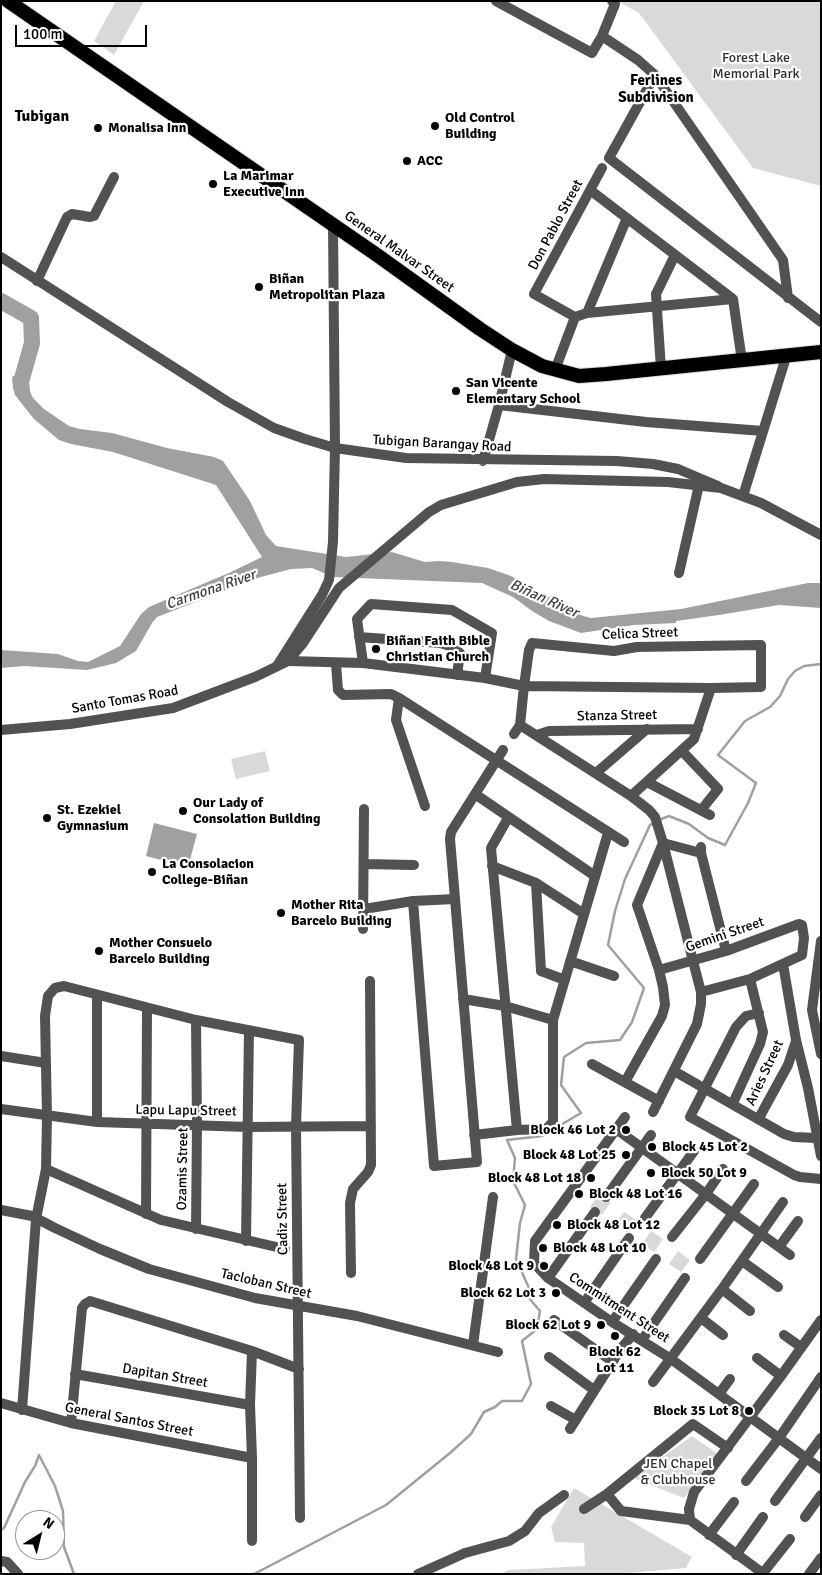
<!DOCTYPE html>
<meta charset="utf-8">
<style>
body{margin:0}
#map{position:relative;width:822px;height:1575px;overflow:hidden;background:#fff;font-family:Signika,sans-serif}
canvas{display:block}
.frame{position:absolute;inset:0;border:2px solid #000;pointer-events:none}
.north{position:absolute;left:15px;top:1510px;width:50px;height:50px;box-sizing:border-box;background:#fff;border:1px solid #999;border-radius:50%;rotate:36deg;font-size:14px;font-weight:700;line-height:20px;text-align:center;color:#000}
.north::after{content:'';display:block;margin:auto;width:18px;height:22px;background:#000;clip-path:polygon(50% 0,100% 100%,50% 72%,0 100%)}
.scale{position:absolute;left:15px;top:25px;width:132px;height:22px;box-sizing:border-box;border:2px solid #000;border-top:0;padding-left:6px;font-size:15px;line-height:18px;white-space:nowrap;color:#000;-webkit-text-stroke:4px #fff;paint-order:stroke}
</style>
<div id="map">
<canvas width="822" height="1575"></canvas>
<div class="frame"></div>
<div class="north">N</div>
<div class="scale">100 m</div>
</div>
<script>
const ctx = document.querySelector('canvas').getContext('2d');
ctx.lineJoin = 'round';
function fillPath(path, color) {
  ctx.fillStyle = color;
  ctx.fill(path, 'evenodd');
}
function shape(rows) {
  const path = new Path2D();
  for (const r of rows) {
    path.moveTo(r[0], r[1]);
    for (let i = 2; i < r.length; i += 2) path.lineTo(r[i], r[i + 1]);
  }
  return path;
}
function strokePath(path, color, width, dash) {
  ctx.strokeStyle = color;
  ctx.lineWidth = width;
  ctx.lineCap = dash ? 'butt' : 'round';
  ctx.setLineDash(dash || []);
  ctx.stroke(path);
}
function label(font, color, halo, rows, align = 'center') {
  ctx.font = font + ' Signika,sans-serif';
  ctx.lineWidth = 4.5;
  ctx.setLineDash([]);
  ctx.textBaseline = 'middle';
  ctx.strokeStyle = halo;
  ctx.fillStyle = color;
  for (const [text, x, y, turn = 0] of rows) {
    ctx.save();
    ctx.translate(x, y);
    ctx.rotate((+turn || 0) * Math.PI / 180);
    ctx.textAlign = isNaN(turn) ? turn : align;
    if (halo) ctx.strokeText(text, 0, 0);
    ctx.fillText(text, 0, 0);
    ctx.restore();
  }
}
const green = shape([
 [116,1,144,1,114,55,94,41],
 [617,1,821,1,821,186,753,168,639,13],
 [265,751,270,771,236,779,231,759],
 [599,1194,611,1202,602,1215,590,1207],
 [624,1212,636,1220,627,1233,615,1224],
 [651,1231,663,1239,654,1252,642,1244],
 [678,1251,690,1260,681,1272,669,1264],
 [692,1436,718,1454,684,1498,633,1478],
 [574,1488,692,1557,686,1568,615,1574,501,1574,508,1570,585,1566,584,1543,555,1542,551,1527]
]);
const water = shape([
 [24,370,27,385,33,398,44,409,69,426,80,429,112,433,167,448,214,457,223,461,250,501,266,535,276,546,346,557,392,552,425,562,439,561,452,562,488,568,511,576,583,616,591,618,681,609,808,583,821,583,821,608,779,605,719,615,676,621,676,623,634,625,581,633,549,621,532,611,513,597,482,583,333,577,312,568,291,569,257,578,157,617,152,623,136,651,116,663,87,670,24,666,1,668,1,650,58,654,78,661,88,662,120,646,141,614,149,607,231,572,262,557,216,485,113,452,71,444,59,440,34,419,18,399,13,388,12,377],
 [154,823,197,834,188,867,146,856]
]);
const stream = shape([
 [659,820,669,816,689,824,708,838,725,845,748,803,756,783,718,755,745,721,770,707,780,696,788,679,795,671,804,666,821,664],
 [1,1530,4,1528,25,1482,35,1466,39,1455,55,1486,63,1511,64,1547,74,1574],
 [254,1574,386,1505,450,1453,471,1434,484,1412,495,1407,502,1401,522,1401,531,1384,522,1341,537,1329,540,1311,529,1298,529,1288,516,1259,520,1223,525,1205,513,1181,515,1158,507,1140,542,1136,581,1113,561,1085,564,1057,586,1043,620,1040,632,1022,644,988,608,945,615,911,625,879,650,825,655,823]
]);
const river = shape([
 [1,301,31,318,32,343,21,382,22,391]
]);
const minor = shape([
 [496,1,592,53,602,36,615,4,612,1],
 [602,36,638,60,655,75,783,260,788,298],
 [655,75,609,158,821,322],
 [602,168,534,294,575,317,587,313,733,299],
 [590,190,733,299,742,361],
 [1,257,228,402,274,428,305,439,335,448,406,458,617,461,653,464,678,469,718,486],
 [37,281,67,217,72,214,90,217,94,216,114,177],
 [587,313,627,218],
 [661,369,656,294,675,255],
 [555,370,575,317],
 [499,405,646,422,763,431],
 [483,461,499,405,512,350],
 [743,496,787,354],
 [679,573,699,485],
 [359,637,440,643,450,646,460,653,457,675],
 [288,661,363,663,485,678,524,686,711,688,761,687,761,645,637,647,614,651,532,643,529,650,524,686,520,725,514,734],
 [363,663,357,619,371,604,452,610,492,633,485,678],
 [336,664,338,690,343,695,391,694,399,698,624,842],
 [399,698,396,720,425,806],
 [520,725,631,796,649,810,655,817,663,843,693,961,701,992,701,1004,697,1024,653,1112],
 [537,735,549,731,698,729],
 [682,751,718,789,702,809],
 [596,773,647,729],
 [647,782,710,815],
 [475,794,595,876],
 [631,796,694,739,711,688],
 [508,818,491,848,517,1130,546,1129,553,1122,553,1020,608,833],
 [663,843,701,853],
 [701,847,701,853,726,951],
 [364,864,414,865],
 [492,866,536,883,584,914],
 [536,883,541,971,565,980],
 [413,901,434,1166,477,1162,450,839,451,832,503,750],
 [364,909,413,901,455,899],
 [363,929,364,809],
 [821,941,812,1010,821,1054],
 [570,961,614,976],
 [783,964,796,1040,808,1088,821,1156],
 [659,970,726,951,799,924,802,925,804,938,802,955,750,979,701,992],
 [463,999,505,1006,553,1020],
 [759,1013,746,1016,736,1027,690,1117,794,1175,800,1177,821,1179],
 [1,1056,46,1063],
 [592,1064,659,1101],
 [674,1071,784,1134,794,1137,817,1138],
 [625,1082,662,1016,665,1005,663,987,659,970,637,905,663,843],
 [733,1103,760,1044,763,1032,750,979],
 [1,1109,97,1122,248,1127,371,1126],
 [625,1117,535,1241,534,1263,548,1278,612,1322,671,1359,821,1469],
 [759,1118,788,1065,796,1041],
 [97,1122,97,995],
 [616,1129,790,1255],
 [474,1135,517,1130],
 [46,1169,161,1220,285,1249],
 [606,1197,651,1135],
 [1,1210,32,1216,55,1228,100,1249,149,1269,255,1298,357,1316,498,1352],
 [146,1214,147,1008],
 [645,1218,694,1151],
 [196,1229,197,1124,196,1020],
 [672,1237,706,1194,723,1169],
 [246,1241,249,1030],
 [779,1247,798,1221],
 [700,1259,754,1184],
 [742,1261,778,1287],
 [351,1273,350,1203,353,1189,368,1172,371,1165,370,981],
 [548,1278,595,1212],
 [722,1289,750,1311],
 [584,1303,629,1238],
 [701,1318,723,1335],
 [554,1320,613,1362],
 [612,1322,656,1259],
 [784,1335,801,1347],
 [642,1340,685,1278],
 [473,1345,493,1197],
 [549,1357,594,1390],
 [757,1358,781,1376],
 [75,1374,250,1405],
 [653,1382,722,1289,783,1202],
 [719,1394,730,1379],
 [1,1403,71,1423,252,1458],
 [551,1406,576,1420],
 [22,1410,36,1219,46,1169,47,1116,45,1016,48,996,55,988,64,986,196,1020,299,1040,296,1126,300,1518],
 [71,1423,82,1308,85,1304,90,1301,252,1351,299,1369],
 [570,1429,620,1350,633,1334],
 [746,1481,779,1438,821,1377],
 [607,1494,621,1511,690,1520],
 [775,1501,821,1438],
 [584,1509,607,1494,693,1424,728,1448],
 [805,1517,821,1495],
 [709,1535,734,1502],
 [252,1541,252,1458,250,1405,252,1351],
 [736,1555,763,1517],
 [1,1561,7,1562,18,1574],
 [763,1573,790,1539],
 [418,1574,465,1553,509,1541,525,1531,539,1513,564,1495],
 [764,1574,690,1520,689,1509,694,1492,781,1376,821,1320],
 [809,1574,821,1558]
]);
const tertiary = shape([
 [277,666,322,595,329,580,333,542,335,448,333,225],
 [1,730,70,724,173,708,255,677,288,661,303,643,339,588,429,512,441,505,517,482,544,479,668,482,721,488,761,503,821,535]
]);
const trunk = shape([
 [8,1,377,255,480,329,512,350,542,366,579,376,606,374,821,352]
]);
const markers = [
 [435,126,5,"#000"],
 [98,128,5,"#000"],
 [407,161,5,"#000"],
 [213,184,5,"#000"],
 [259,287,5,"#000"],
 [456,391,5,"#000"],
 [376,649,5,"#000"],
 [183,811,5,"#000"],
 [47,818,5,"#000"],
 [152,872,5,"#000"],
 [281,913,5,"#000"],
 [99,951,5,"#000"],
 [626,1130,5,"#000"],
 [652,1147,5,"#000"],
 [626,1155,5,"#000"],
 [651,1173,5,"#000"],
 [591,1178,5,"#000"],
 [579,1194,5,"#000"],
 [557,1225,5,"#000"],
 [543,1248,5,"#000"],
 [544,1266,5,"#000"],
 [556,1293,5,"#000"],
 [601,1325,5,"#000"],
 [615,1336,5,"#000"],
 [749,1411,5,"#000"]
];
const parkNames = [
 ["Forest Lake",756,58],
 ["Memorial Park",756,74],
 ["JEN Chapel",678,1464],
 ["& Clubhouse",678,1480]
];
const poiNames = [
 ["Old Control",445,118],
 ["Building",445,134],
 ["Monalisa Inn",108,128],
 ["ACC",417,161],
 ["La Marimar",223,176],
 ["Executive Inn",223,192],
 ["Biñan",269,279],
 ["Metropolitan Plaza",269,295],
 ["San Vicente",466,383],
 ["Elementary School",466,399],
 ["Biñan Faith Bible",386,641],
 ["Christian Church",386,657],
 ["Our Lady of",193,803],
 ["Consolation Building",193,819],
 ["St. Ezekiel",57,810],
 ["Gymnasium",57,826],
 ["La Consolacion",162,864],
 ["College-Biñan",162,880],
 ["Mother Rita",291,905],
 ["Barcelo Building",291,921],
 ["Mother Consuelo",109,943],
 ["Barcelo Building",109,959],
 ["Block 46 Lot 2",616,1130,"right"],
 ["Block 45 Lot 2",662,1147],
 ["Block 48 Lot 25",616,1155,"right"],
 ["Block 50 Lot 9",661,1173],
 ["Block 48 Lot 18",581,1178,"right"],
 ["Block 48 Lot 16",589,1194],
 ["Block 48 Lot 12",567,1225],
 ["Block 48 Lot 10",553,1248],
 ["Block 48 Lot 9",534,1266,"right"],
 ["Block 62 Lot 3",546,1293,"right"],
 ["Block 62 Lot 9",591,1325,"right"],
 ["Block 62",615,1352,"center"],
 ["Lot 11",615,1368,"center"],
 ["Block 35 Lot 8",739,1411,"right"]
];
const streetNames = [
 ["Don Pablo Street",556,225,-62],
 ["General Malvar Street",399,252,35],
 ["Tubigan Barangay Road",442,444,3],
 ["Celica Street",640,634,-2],
 ["Santo Tomas Road",125,700,-10],
 ["Stanza Street",617,716,-1],
 ["Gemini Street",725,935,-19],
 ["Aries Street",765,1073,-65],
 ["Lapu Lapu Street",186,1111,1],
 ["Ozamis Street",183,1169,-89],
 ["Cadiz Street",283,1219,-91],
 ["Tacloban Street",266,1284,13],
 ["Commitment Street",619,1308,33],
 ["Dapitan Street",165,1376,10],
 ["General Santos Street",129,1420,11]
];
const neighbourhoodNames = [
 ["Ferlines",656,81],
 ["Subdivision",656,98]
];
const waterNames = [
 ["Carmona River",211,590,-19],
 ["Biñan River",544,599,24]
];
const quarterNames = [
 ["Tubigan",42,117]
];
fillPath(green, '#d9d9d9');
fillPath(water, '#a0a0a0');
strokePath(stream, '#a0a0a0', 2.5);
strokePath(river, '#a0a0a0', 16);
strokePath(trunk, '#dbdbdb', 16);
strokePath(minor, '#525252', 10);
strokePath(tertiary, '#525252', 10);
strokePath(trunk, '#000', 14);
for (const [x, y, r, color] of markers) {
  const dot = new Path2D();
  dot.arc(x, y, r, 0, 2 * Math.PI);
  ctx.fillStyle = color;
  ctx.fill(dot);
  strokePath(dot, '#fff', 2);
}
label('14px', '#303030', '#fff', parkNames);
label('bold 14px', '#000', '#fff', poiNames, 'left');
label('14px', '#000', '#fff', streetNames);
label('bold 15px', '#000', '#fff', neighbourhoodNames);
label('italic 15px', '#414141', '#fff', waterNames);
label('bold 16px', '#000', '#fff', quarterNames);
</script>
